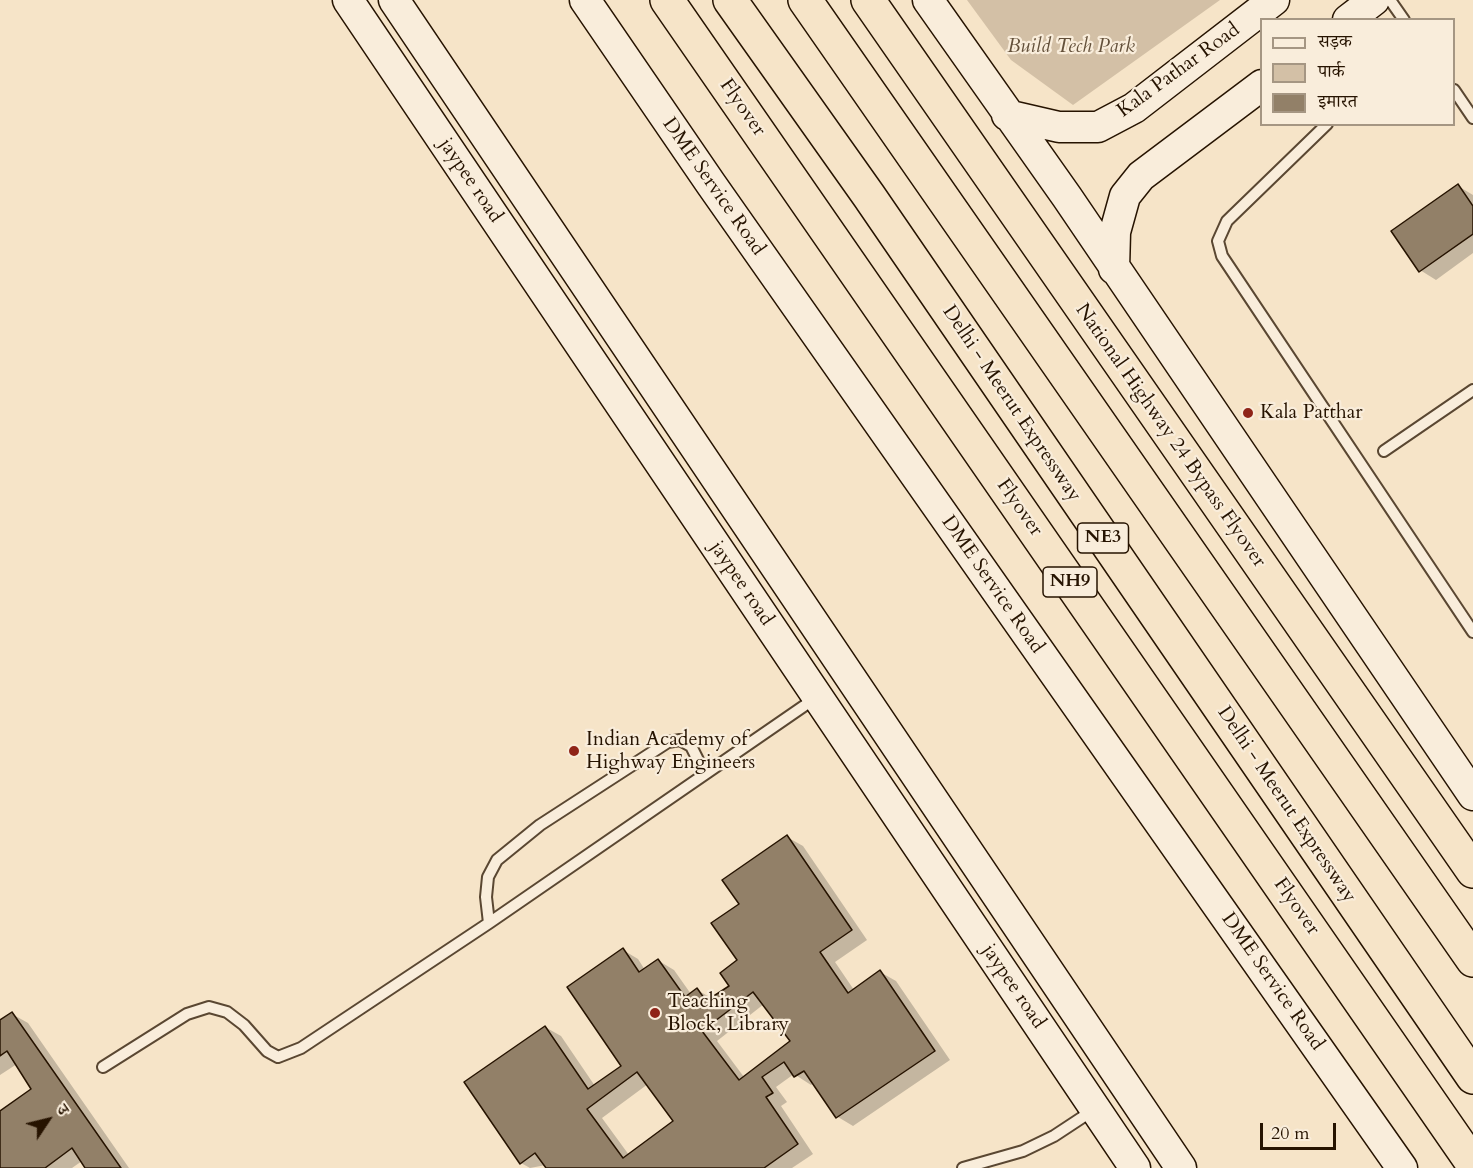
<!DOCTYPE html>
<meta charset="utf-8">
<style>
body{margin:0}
#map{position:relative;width:1473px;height:1168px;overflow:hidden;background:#f6e4c8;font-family:Cardo,"Noto Serif Devanagari",serif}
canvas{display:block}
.legend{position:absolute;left:1260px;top:18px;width:195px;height:108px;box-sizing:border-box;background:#f9eddb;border:2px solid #a59683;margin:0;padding:8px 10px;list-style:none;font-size:18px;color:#261300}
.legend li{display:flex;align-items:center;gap:12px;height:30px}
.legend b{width:30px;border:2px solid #a59683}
.north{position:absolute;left:18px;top:1090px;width:60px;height:60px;-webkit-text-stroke:4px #f9eddb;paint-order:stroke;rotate:55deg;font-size:16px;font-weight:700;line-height:24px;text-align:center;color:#261300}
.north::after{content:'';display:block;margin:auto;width:21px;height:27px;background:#261300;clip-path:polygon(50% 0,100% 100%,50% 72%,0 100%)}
.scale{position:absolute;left:1260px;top:1123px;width:76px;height:27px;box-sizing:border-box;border:3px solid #261300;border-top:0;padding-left:8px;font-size:18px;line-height:21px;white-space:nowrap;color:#261300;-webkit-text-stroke:4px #f9eddb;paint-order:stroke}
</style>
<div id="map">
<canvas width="1473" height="1168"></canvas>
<ul class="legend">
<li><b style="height:8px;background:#f9eddb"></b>सड़क</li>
<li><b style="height:16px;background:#d3c0a6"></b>पार्क</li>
<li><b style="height:16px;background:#928068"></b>इमारत</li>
</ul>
<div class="north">उ</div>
<div class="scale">20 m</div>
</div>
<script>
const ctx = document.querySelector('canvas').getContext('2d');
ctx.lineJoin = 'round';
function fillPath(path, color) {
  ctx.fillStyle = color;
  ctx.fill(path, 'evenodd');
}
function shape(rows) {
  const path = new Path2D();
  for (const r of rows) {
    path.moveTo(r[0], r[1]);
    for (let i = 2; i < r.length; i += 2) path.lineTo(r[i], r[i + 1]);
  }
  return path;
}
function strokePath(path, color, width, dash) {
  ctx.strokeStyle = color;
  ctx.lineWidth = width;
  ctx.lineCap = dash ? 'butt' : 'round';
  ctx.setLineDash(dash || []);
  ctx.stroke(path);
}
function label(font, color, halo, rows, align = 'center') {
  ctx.font = font + ' Cardo,serif';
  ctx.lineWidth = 4.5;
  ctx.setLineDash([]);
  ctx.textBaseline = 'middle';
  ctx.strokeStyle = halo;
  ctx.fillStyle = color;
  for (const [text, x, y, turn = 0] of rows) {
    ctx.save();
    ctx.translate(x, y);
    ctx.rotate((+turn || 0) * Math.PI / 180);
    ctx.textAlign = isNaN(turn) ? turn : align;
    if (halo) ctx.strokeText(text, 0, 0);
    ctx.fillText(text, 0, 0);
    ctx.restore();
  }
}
const green = shape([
 [967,0,1220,0,1073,105,1011,60]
]);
const shadow = shape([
 [1458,186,1473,195,1473,253,1436,280,1420,270],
 [787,837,803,846,867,940,835,962,854,990,880,972,896,981,950,1060,853,1126,838,1117,814,1083,811,1085,794,1074,776,1087,787,1102,781,1106,813,1154,792,1168,548,1168,546,1165,530,1168,521,1163,545,1027,561,1036,595,1086,623,1067,623,950,638,959,645,970,659,961,674,970,691,994,697,990,713,999,731,986,739,961,741,904],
 [764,1004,792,1041,744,1077,717,1041],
 [648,1084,675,1121,629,1155,602,1118],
 [12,1014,28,1023,129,1168,86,1168,82,1161,72,1168,0,1168,0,1113,33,1090,17,1064,0,1075,0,1022]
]);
const building = shape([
 [1458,184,1473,206,1473,234,1419,272,1391,231,1458,184],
 [787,835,852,930,820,952,848,993,880,970,935,1051,836,1118,804,1071,794,1077,784,1062,762,1077,773,1093,766,1097,798,1144,764,1168,546,1168,535,1153,520,1164,464,1082,545,1026,588,1089,621,1066,567,987,623,948,639,972,658,959,685,997,697,988,706,1001,729,986,720,973,737,960,711,923,739,904,722,880,787,835],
 [753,992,790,1041,739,1080,702,1031,753,992],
 [637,1072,673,1121,623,1158,587,1109,637,1072],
 [12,1012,121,1168,85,1168,72,1148,45,1168,0,1168,0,1111,31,1089,7,1051,0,1056,0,1020,12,1012]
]);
const lane = shape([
 [1390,0,1404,20],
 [1454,90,1473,118],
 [1327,124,1227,221,1218,241,1222,256,1473,632],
 [1384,451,1473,390],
 [489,923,486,897,488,877,497,860,540,825,668,742,680,740,691,746,705,774],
 [103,1067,187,1014,209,1007,227,1012,244,1025,267,1051,278,1057,301,1048,489,923,817,697],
 [963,1168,1023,1151,1054,1136,1095,1109]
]);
const secondary = shape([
 [348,0,1135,1168],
 [394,0,1181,1168],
 [585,0,711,184,1402,1168],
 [928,0,1067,197,1473,795],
 [1348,20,1374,0],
 [1007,115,1059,127,1098,127,1134,108,1274,0],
 [1114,269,1115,232,1125,196,1141,176,1262,85]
]);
const highway = shape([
 [667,0,1473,1164],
 [730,0,869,196,1473,1077],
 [805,0,1473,960],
 [868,0,1473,871]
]);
const markers = [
 [1248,413,6,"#8f2418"],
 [574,751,6,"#8f2418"],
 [655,1013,6,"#8f2418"]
];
const shields = [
 [1103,538,51],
 [1070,582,54]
];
const shieldNames = [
 ["NE3",1103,538],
 ["NH9",1070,582]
];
const parkNames = [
 ["Build Tech Park",1071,47]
];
const streetNames = [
 ["Kala Pathar Road",1179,71,-36],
 ["Flyover",742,108,55],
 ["jaypee road",470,181,56],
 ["DME Service Road",713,187,55],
 ["Delhi - Meerut Expressway",1011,404,56],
 ["National Highway 24 Bypass Flyover",1170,436,55],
 ["Flyover",1019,508,55],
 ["jaypee road",741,584,56],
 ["DME Service Road",992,585,55],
 ["Delhi - Meerut Expressway",1286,805,56],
 ["Flyover",1296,907,55],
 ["DME Service Road",1272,982,55],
 ["jaypee road",1013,987,56]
];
const poiNames = [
 ["Kala Patthar",1260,413],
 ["Indian Academy of",586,740],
 ["Highway Engineers",586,763],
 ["Teaching",667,1002],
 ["Block, Library",667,1025]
];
fillPath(green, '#d3c0a6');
fillPath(shadow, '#0003');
fillPath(building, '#928068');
strokePath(building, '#261300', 1.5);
strokePath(lane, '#5a4732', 14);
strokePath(secondary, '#261300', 33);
strokePath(highway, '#261300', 36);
strokePath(lane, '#f9eddb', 10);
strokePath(secondary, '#f9eddb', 30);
strokePath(highway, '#f6e4c8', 33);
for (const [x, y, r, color] of markers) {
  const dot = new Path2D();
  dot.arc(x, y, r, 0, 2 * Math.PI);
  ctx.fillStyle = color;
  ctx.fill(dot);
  strokePath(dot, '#f9eddb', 2);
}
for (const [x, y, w] of shields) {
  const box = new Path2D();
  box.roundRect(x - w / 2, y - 15, w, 30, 4.5);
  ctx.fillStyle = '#f9eddb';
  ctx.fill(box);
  strokePath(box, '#261300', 1.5);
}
label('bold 18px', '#261300', null, shieldNames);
label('italic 20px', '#63503a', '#f9eddb', parkNames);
label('20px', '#261300', '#f9eddb', streetNames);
label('20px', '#261300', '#f9eddb', poiNames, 'left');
</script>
